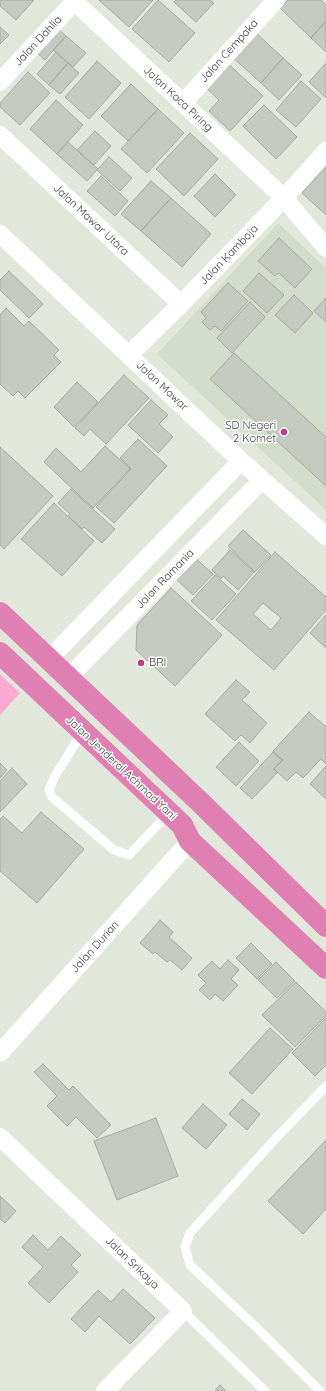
<!DOCTYPE html>
<style>
body{margin:0}
canvas{display:block;background:#e1e7db}
</style>
<canvas width="326" height="1391"></canvas>
<script>
const ctx = document.querySelector('canvas').getContext('2d');
ctx.lineJoin = 'round';
function fillPath(path, color) {
  ctx.fillStyle = color;
  ctx.fill(path, 'evenodd');
}
function shape(rows) {
  const path = new Path2D();
  for (const r of rows) {
    path.moveTo(r[0], r[1]);
    for (let i = 2; i < r.length; i += 2) path.lineTo(r[i], r[i + 1]);
  }
  return path;
}
function strokePath(path, color, width, dash) {
  ctx.strokeStyle = color;
  ctx.lineWidth = width;
  ctx.lineCap = dash ? 'butt' : 'round';
  ctx.setLineDash(dash || []);
  ctx.stroke(path);
}
function label(font, color, halo, rows, align = 'center') {
  ctx.font = font + ' Quicksand,sans-serif';
  ctx.lineWidth = 3;
  ctx.setLineDash([]);
  ctx.textBaseline = 'middle';
  ctx.strokeStyle = halo;
  ctx.fillStyle = color;
  for (const [text, x, y, turn = 0] of rows) {
    ctx.save();
    ctx.translate(x, y);
    ctx.rotate((+turn || 0) * Math.PI / 180);
    ctx.textAlign = isNaN(turn) ? turn : align;
    if (halo) ctx.strokeText(text, 0, 0);
    ctx.fillText(text, 0, 0);
    ctx.restore();
  }
}
const built = shape([
 [278,223,326,268,326,510,157,354]
]);
const green = shape([
 [0,674,20,693,0,715]
]);
const building = shape([
 [0,0,34,0,16,20,0,6,0,0],
 [99,0,153,0,129,27,99,0],
 [158,0,195,33,169,62,132,29,158,0],
 [176,0,210,0,214,3,196,22,174,2,176,0],
 [288,0,321,0,326,5,326,21,311,38,280,8,288,0],
 [326,21,326,52,311,38,326,21],
 [0,27,9,35,0,44,0,27],
 [57,28,66,36,45,60,36,52,57,28],
 [253,30,283,58,261,83,230,55,253,30],
 [66,36,86,53,73,67,53,50,66,36],
 [56,52,68,63,49,85,37,74,56,52],
 [283,58,302,75,279,100,261,83,283,58],
 [224,60,263,96,230,131,209,111,219,100,202,84,224,60],
 [97,61,121,83,89,119,65,97,97,61],
 [68,63,79,73,60,94,49,85,68,63],
 [326,63,326,98,309,82,326,63],
 [28,72,50,93,20,125,0,107,0,103,28,72],
 [301,81,321,99,296,127,276,110,301,81],
 [131,84,158,109,128,141,101,116,131,84],
 [56,100,83,125,57,154,30,129,56,100],
 [264,105,297,137,276,159,243,126,264,105],
 [158,109,184,133,147,173,121,149,158,109],
 [95,131,111,146,94,165,77,150,95,131],
 [190,133,218,159,184,196,156,169,190,133],
 [68,142,98,169,87,181,57,154,68,142],
 [109,157,132,178,120,191,97,170,109,157],
 [326,167,326,215,302,193,326,167],
 [215,174,236,195,215,217,194,196,215,174],
 [101,176,128,201,115,216,87,191,101,176],
 [151,181,171,198,141,231,121,214,151,181],
 [171,198,211,234,182,267,141,231,171,198],
 [279,238,312,269,295,288,279,273,275,276,258,261,279,238],
 [9,271,43,304,29,318,0,290,0,280,9,271],
 [259,273,284,295,267,313,243,291,259,273],
 [228,283,248,301,221,331,215,326,210,330,202,322,206,318,201,312,228,283],
 [294,295,313,313,295,333,275,315,294,295],
 [326,298,326,322,314,311,326,298],
 [250,302,265,317,232,353,217,338,250,302],
 [6,308,24,326,29,321,59,350,54,355,61,362,25,398,18,391,13,396,0,384,0,315,6,308],
 [234,353,326,437,326,486,210,379,234,353],
 [124,375,149,398,106,444,90,429,84,436,75,428,124,375],
 [77,382,98,402,74,427,54,407,77,382],
 [151,400,168,415,159,424,173,437,158,453,128,425,151,400],
 [138,439,167,466,114,523,96,507,131,469,120,458,138,439],
 [105,446,130,469,93,508,44,462,56,448,81,472,105,446],
 [0,447,53,496,4,549,0,545,0,447],
 [71,489,115,529,102,543,84,527,82,529,68,516,70,514,58,503,71,489],
 [54,503,94,541,62,576,21,539,54,503],
 [243,530,271,555,255,572,228,546,243,530],
 [230,550,254,572,238,590,223,576,221,579,212,570,230,550],
 [275,552,326,597,326,610,274,670,216,620,275,552],
 [263,603,281,618,271,630,253,614,263,603],
 [193,556,213,574,193,595,174,577,193,556],
 [215,575,236,594,212,620,191,601,215,575],
 [171,588,222,635,175,686,136,650,137,625,171,588],
 [326,615,326,648,310,633,326,615],
 [236,680,250,692,242,700,267,723,250,743,241,735,235,741,205,714,236,680],
 [309,712,326,727,326,764,321,759,303,778,296,772,287,781,274,769,283,760,273,751,309,712],
 [239,742,259,761,236,786,216,767,239,742],
 [273,752,282,760,273,770,277,773,252,799,240,788,273,752],
 [0,763,7,770,0,778,0,763],
 [326,766,326,799,310,784,326,766],
 [12,768,27,784,0,812,0,781,12,768],
 [41,812,84,849,37,903,0,871,0,820,3,816,22,833,41,812],
 [160,920,173,932,169,937,192,958,182,970,170,960,167,962,155,952,153,954,140,943,160,920],
 [251,943,272,964,257,979,236,958,251,943],
 [228,960,239,970,231,979,238,985,223,1001,215,994,210,1000,199,990,206,983,198,975,212,961,220,969,228,960],
 [276,962,295,981,277,998,258,980,276,962],
 [296,982,326,1012,326,1016,295,1047,262,1015,296,982],
 [326,1018,326,1065,315,1076,292,1053,326,1018],
 [270,1028,293,1049,252,1094,229,1073,270,1028],
 [43,1064,69,1090,73,1086,111,1125,97,1138,76,1117,67,1126,47,1106,57,1096,34,1072,43,1064],
 [242,1099,260,1114,247,1130,229,1114,242,1099],
 [203,1104,227,1125,206,1149,182,1128,203,1104],
 [156,1118,178,1176,117,1200,94,1141,156,1118],
 [326,1140,326,1209,303,1234,268,1201,326,1140],
 [0,1196,16,1211,5,1223,0,1219,0,1196],
 [33,1235,48,1250,61,1236,81,1255,71,1265,78,1272,49,1303,28,1283,43,1267,22,1247,33,1235],
 [123,1289,155,1318,130,1344,99,1316,85,1332,71,1319,98,1290,111,1302,123,1289],
 [220,1385,226,1391,215,1391,220,1385]
]);
const service = shape([
 [83,731,55,776,49,790,52,797,114,850,129,855,169,813],
 [183,1311,265,1391],
 [320,1391,259,1330,190,1265,185,1247,190,1233,276,1138,326,1086]
]);
const minor = shape([
 [73,0,284,198,326,248],
 [0,82,76,0],
 [183,103,276,0],
 [0,135,181,304],
 [0,234,241,461,326,536],
 [129,355,181,304,284,198,326,151],
 [49,659,241,461],
 [69,677,262,480],
 [0,1053,190,841],
 [0,1137,183,1311,105,1391]
]);
const trunk = shape([
 [0,613,201,803,326,926],
 [0,653,182,825,190,841,326,968]
]);
const markers = [
 [284,432,4,"#bf3d84"],
 [141,663,4,"#bf3d84"]
];
const streetNames = [
 ["Jalan Dahlia",38,41,-47],
 ["Jalan Cempaka",229,51,-48],
 ["Jalan Kaca Piring",178,99,43],
 ["Jalan Mawar Utara",91,220,43],
 ["Jalan Kamboja",229,255,-46],
 ["Jalan Mawar",162,386,43],
 ["Jalan Ramania",165,579,-46],
 ["Jalan Jenderal Achmad Yani",121,768,43],
 ["Jalan Durian",95,947,-48],
 ["Jalan Srikaya",132,1263,44]
];
const poiNames = [
 ["SD Negeri",276,426],
 ["2 Komet",276,439],
 ["BRI",149,663,"left"]
];
fillPath(built, '#d3dcca');
fillPath(green, '#fbaacf');
fillPath(building, '#c4cabf');
strokePath(building, '#a5aba0', 1);
strokePath(service, '#fff', 9);
strokePath(minor, '#fff', 18);
strokePath(trunk, '#e080b2', 22);
for (const [x, y, r, color] of markers) {
  const dot = new Path2D();
  dot.arc(x, y, r, 0, 2 * Math.PI);
  ctx.fillStyle = color;
  ctx.fill(dot);
  strokePath(dot, '#fff', 1.5);
}
label('11px', '#3a3c38', '#fff', streetNames);
label('11px', '#3a3c38', '#fff', poiNames, 'right');
</script>
